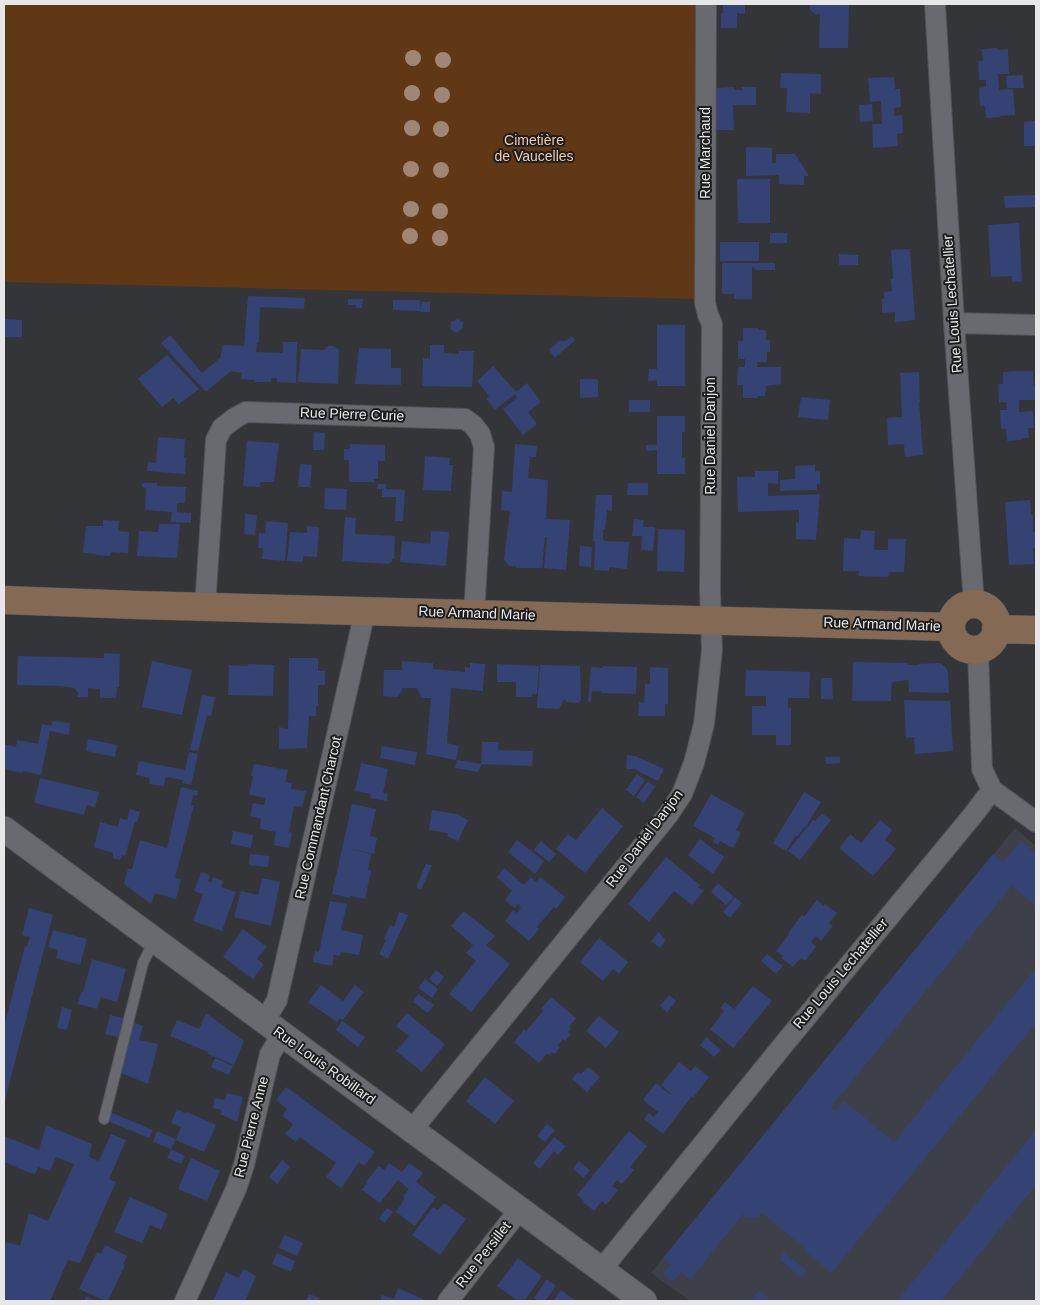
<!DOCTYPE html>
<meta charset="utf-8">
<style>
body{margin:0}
#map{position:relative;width:1040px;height:1305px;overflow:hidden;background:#343539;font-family:Arial,sans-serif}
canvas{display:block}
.frame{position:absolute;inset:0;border:5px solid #e7e7ea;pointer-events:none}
</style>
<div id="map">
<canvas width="1040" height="1305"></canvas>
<div class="frame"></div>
</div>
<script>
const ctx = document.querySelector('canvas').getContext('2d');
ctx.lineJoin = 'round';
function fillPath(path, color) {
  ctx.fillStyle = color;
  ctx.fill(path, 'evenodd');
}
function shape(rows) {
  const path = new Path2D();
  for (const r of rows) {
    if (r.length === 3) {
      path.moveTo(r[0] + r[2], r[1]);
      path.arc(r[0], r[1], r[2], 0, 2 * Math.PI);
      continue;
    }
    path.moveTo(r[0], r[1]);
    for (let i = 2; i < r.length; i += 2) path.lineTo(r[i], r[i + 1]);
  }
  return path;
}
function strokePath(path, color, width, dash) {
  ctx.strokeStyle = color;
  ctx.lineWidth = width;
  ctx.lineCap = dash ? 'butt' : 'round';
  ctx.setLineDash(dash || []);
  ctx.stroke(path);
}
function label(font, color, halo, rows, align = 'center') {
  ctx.font = font + ' Arial,sans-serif';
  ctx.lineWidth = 4;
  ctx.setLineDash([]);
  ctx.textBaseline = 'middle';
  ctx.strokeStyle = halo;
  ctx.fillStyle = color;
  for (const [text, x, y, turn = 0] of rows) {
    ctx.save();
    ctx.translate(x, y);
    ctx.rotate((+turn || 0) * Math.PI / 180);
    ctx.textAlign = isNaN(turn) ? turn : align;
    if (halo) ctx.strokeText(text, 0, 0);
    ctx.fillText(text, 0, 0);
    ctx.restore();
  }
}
const built = shape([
 [1015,828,1036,846,1036,1301,690,1301,651,1273]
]);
const green = shape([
 [4,4,697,4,697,299,4,282]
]);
const building = shape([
 [723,4,745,4,745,14,737,13,737,28,721,28,721,13,723,13],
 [810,4,849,4,848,48,819,48,820,14,815,14,810,10],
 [997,48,997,50,1008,49,1009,74,998,74,999,90,1013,89,1015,115,1000,116,1001,117,986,118,985,106,980,106,979,88,986,87,986,80,979,80,978,61,983,61,982,49],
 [781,73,821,74,821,94,810,93,810,113,786,112,787,88,780,88],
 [1023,75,1024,88,1007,88,1006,76],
 [894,77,895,89,900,89,901,107,894,108,894,116,902,115,903,133,897,134,898,146,873,148,872,124,882,124,881,101,870,102,868,78],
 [734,87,734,90,742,90,742,87,756,87,756,105,733,105,734,130,716,130,716,88],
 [872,104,873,121,860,122,859,105],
 [1036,121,1036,146,1024,146,1024,122],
 [746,147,772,148,772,163,776,163,776,154,795,154,809,176,804,176,804,185,779,184,779,175,746,176],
 [737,179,770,179,770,223,738,223],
 [1036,195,1036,207,1005,208,1004,196],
 [1019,223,1022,281,1012,282,1012,276,991,277,988,225],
 [770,233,787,233,787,243,770,243],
 [720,242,759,242,759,261,720,261],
 [910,249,915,320,895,322,895,312,882,313,882,299,884,299,884,292,892,291,891,279,893,279,891,250],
 [839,254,858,255,858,265,839,265],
 [722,263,775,263,775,270,755,270,755,268,752,267,752,299,734,299,734,294,722,294],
 [248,296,305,298,304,309,260,307,259,342,257,342,256,352,283,353,283,342,297,342,296,383,277,382,277,378,271,378,271,382,255,382,255,380,241,379,242,373,231,371,206,392,161,343,170,335,202,373,220,358,223,345,244,346],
 [348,299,363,299,362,308,356,308,356,305,348,305],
 [393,300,420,300,420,311,393,310],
 [421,302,430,302,430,312,420,312],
 [4,319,22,320,22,337,4,337],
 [458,319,463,322,462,329,456,333,450,329,451,322],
 [657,325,685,325,685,386,657,386,657,380,648,381,649,369,657,369],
 [743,328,758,328,758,330,766,330,766,340,770,340,770,352,767,352,767,362,757,362,758,367,781,367,781,384,766,386,765,396,757,396,758,398,743,398,743,385,737,385,738,367,745,367,745,359,738,359,738,341,743,341],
 [572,336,575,340,555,358,549,350,559,341,566,341],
 [430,345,444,345,444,353,459,354,459,351,474,351,472,387,422,386,423,358,430,359],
 [328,346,334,346,339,350,338,384,298,382,301,349,324,350],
 [359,348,391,349,391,368,401,368,401,385,355,384],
 [167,355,199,389,179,404,173,398,162,407,138,379],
 [493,366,516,392,527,383,541,402,528,412,537,424,523,435,503,409,517,398,515,394,495,410,486,399,489,396,477,381],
 [1017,371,1033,371,1034,386,1036,385,1036,400,1019,400,1019,412,1033,411,1034,428,1028,428,1029,438,1021,438,1021,440,1007,441,1006,429,1001,429,1000,410,1007,410,1006,402,999,403,998,384,1003,384,1003,372],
 [919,372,920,402,919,402,923,455,905,457,904,444,888,445,887,418,902,417,900,373],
 [580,379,598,379,598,397,580,398],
 [801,397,830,400,828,420,798,417],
 [629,400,650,400,650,412,629,412],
 [657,416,685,416,685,432,682,432,682,458,685,458,685,474,657,474,657,450,646,451,646,445,657,445],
 [314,432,325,433,324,450,313,450],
 [158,437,185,439,184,458,186,458,185,474,147,471,148,462,156,463],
 [247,441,279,443,274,482,260,482,260,487,243,486],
 [350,444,385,445,385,461,378,461,378,479,374,479,374,482,349,482,349,460,344,460,344,449,350,449],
 [515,444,537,446,536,457,530,457,528,478,548,480,546,519,570,520,566,570,544,568,547,537,545,537,542,568,516,568,516,566,509,566,504,560,510,511,501,510,502,491,512,492],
 [425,456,450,458,449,465,453,465,451,491,423,490],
 [300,464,312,465,310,487,298,487],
 [815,465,815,472,820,471,820,484,817,484,817,490,780,491,780,480,795,479,795,466],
 [755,471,778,471,778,484,768,483,768,496,820,494,816,540,796,539,796,522,799,523,799,510,738,512,737,477,755,477],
 [142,483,157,483,157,486,186,487,185,503,177,503,177,512,191,513,191,523,171,522,172,512,145,510,146,488,142,487],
 [628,483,648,483,648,495,627,495],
 [378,484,386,484,386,489,405,490,403,521,395,521,396,497,382,497,382,489,377,489],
 [325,488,347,489,346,510,324,509],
 [596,495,612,495,612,511,607,510,605,530,603,530,603,539,606,541,629,542,627,569,609,567,609,571,594,570,595,541,593,541],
 [1030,500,1031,515,1033,515,1033,532,1036,532,1036,548,1033,548,1034,564,1009,565,1005,502],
 [245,514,257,515,255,535,244,534],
 [345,517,356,518,355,534,395,536,394,559,392,559,392,562,389,564,342,561],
 [634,519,644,520,643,527,655,527,653,551,641,550,642,536,632,536],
 [103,520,119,521,118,531,129,532,128,553,111,552,110,556,96,555,95,554,83,553,86,526,103,526],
 [266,521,288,523,285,561,262,559,263,548,258,548,259,533,265,534],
 [159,524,180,524,177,558,137,556,139,531,158,532],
 [307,526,319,527,317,557,303,556,303,562,287,561,290,532,307,533],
 [658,529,685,530,684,572,657,571],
 [861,530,875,531,874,550,888,550,888,539,906,539,904,572,889,572,888,577,858,576,859,571,843,571,844,538,860,539],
 [431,531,449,532,446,566,400,562,402,541,430,544],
 [580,546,592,547,591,567,579,566],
 [104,653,120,654,119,687,117,687,116,698,100,698,100,689,88,688,88,697,77,697,78,693,74,688,60,686,17,685,18,656,104,658],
 [289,658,318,658,318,671,325,671,325,685,318,685,318,705,316,706,316,716,309,716,307,748,279,749,279,727,288,729],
 [152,661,192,670,182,715,142,707],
 [402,661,433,663,433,669,465,672,465,667,470,668,470,663,485,664,483,691,451,688,447,743,459,746,456,760,426,754,431,698,421,698,417,688,402,688,402,691,398,697,383,696,384,670,402,670],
 [853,662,907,663,908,665,919,665,919,664,938,663,942,664,947,669,948,673,949,693,909,692,908,680,892,682,891,701,852,701],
 [248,664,274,665,273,696,228,695,229,665,248,666],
 [497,664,539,666,537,694,532,694,532,697,516,697,516,682,497,682],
 [540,665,580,666,581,700,578,703,567,702,564,699,559,709,537,708],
 [603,666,637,667,636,694,602,693,602,691,592,691,591,702,588,701,591,667,603,668],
 [650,667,668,668,668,704,665,704,665,716,638,716,639,702,644,703,645,684,650,684],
 [746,670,810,672,809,698,788,698,788,708,791,708,791,745,776,745,776,735,752,735,752,706,766,706,766,696,745,696],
 [821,678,832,678,833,699,821,699],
 [202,695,215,697,211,716,207,715,198,751,190,750],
 [904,700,950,701,953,751,915,754,914,737,906,738],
 [53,721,70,723,69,735,50,731,41,775,23,771,22,773,4,769,4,744,16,747,17,740,38,744,42,724,51,726],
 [88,739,117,745,115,757,86,751],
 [482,742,499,742,498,750,533,751,532,766,481,764],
 [382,746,417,752,415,765,380,758],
 [189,752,198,754,191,785,182,783,183,780,166,777,164,786,149,784,150,778,136,775,139,761,185,770],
 [627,755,635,756,664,769,658,781,634,769,626,769],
 [825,757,840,757,840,763,826,764],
 [457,760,482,764,478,772,455,768],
 [361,763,388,769,383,793,388,794,387,801,370,798,371,794,355,791],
 [254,764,288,770,285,782,292,783,291,789,306,791,302,807,294,806,289,832,292,833,289,848,274,845,276,832,260,829,261,819,250,816,253,803,264,805,266,798,249,795,253,776,251,776],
 [637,774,645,780,634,796,626,790],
 [40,778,99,792,95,807,87,805,84,815,34,803],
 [648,781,655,787,644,803,636,797],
 [181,787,198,791,197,796,193,795,191,805,194,805,175,878,181,879,176,899,155,893,151,904,124,884,128,869,132,869,140,840,167,848],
 [804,792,821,802,805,828,804,827,798,836,796,835,786,851,773,843],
 [711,794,745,813,736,830,741,833,733,848,720,841,718,845,713,842,715,838,693,826],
 [352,804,376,809,370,836,377,838,374,854,346,848,371,854,368,870,371,871,365,899,350,896,350,898,332,894],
 [602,808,623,826,585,873,556,849,568,834,576,840],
 [130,809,140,812,137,822,135,822,125,856,122,855,120,860,113,858,113,853,94,847,100,822,118,827,120,818,127,820],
 [432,810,457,814,468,820,458,841,447,836,448,833,429,830],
 [822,813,831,820,800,860,788,851,813,820,815,821],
 [880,820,892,830,885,840,896,849,873,876,839,848,850,834,861,843],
 [233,831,253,835,251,848,231,844],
 [700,839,724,857,713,874,688,855],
 [517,840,544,861,535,874,508,852],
 [541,841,556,854,549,862,534,850],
 [1021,841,1036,854,1036,906,1012,886,831,1107,836,1111,844,1101,894,1142,1036,968,1036,1023,831,1273,805,1251,806,1249,762,1213,758,1217,747,1218,743,1214,690,1280,681,1272,673,1282,663,1274,671,1264,663,1258,993,854,1003,862],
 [250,854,269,856,268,867,249,865],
 [666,857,700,885,698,887,704,891,692,905,674,891,649,922,628,904],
 [426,864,432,865,421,890,416,887],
 [504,868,524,885,531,877,536,882,540,877,565,897,556,909,554,907,537,927,539,929,529,941,505,921,513,910,517,913,521,907,518,904,515,908,505,900,512,891,497,877],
 [201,872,210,875,208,881,211,883,213,877,223,881,221,887,236,892,222,931,193,921,203,894,194,891],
 [262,878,280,882,271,926,234,917,241,891,258,895],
 [718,883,734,897,726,905,711,892],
 [735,897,742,903,730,918,723,912],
 [817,900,824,906,825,904,837,913,829,923,833,926,821,941,816,936,811,942,816,947,805,961,801,958,793,967,781,958,783,956,776,951,789,934,788,933,802,915,804,917],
 [330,901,347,904,341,930,363,935,359,955,341,952,340,956,334,955,332,966,313,962,315,951,319,952],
 [29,908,53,915,4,1104,4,1027,25,946,27,947,30,937,22,935],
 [464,911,495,936,486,945,510,964,471,1012,449,994,476,961,466,953,473,945,451,926],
 [399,912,408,915,388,959,379,954,386,940,384,939,390,925,394,927],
 [243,929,267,947,257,959,264,964,253,979,223,957],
 [53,930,87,939,80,965,56,958,58,950,48,947],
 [658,932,666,940,660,948,651,941],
 [599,938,628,962,619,974,613,969,603,981,580,962],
 [767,954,783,966,776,974,761,961],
 [92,959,126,969,117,1002,101,997,97,1009,78,1004,81,992,83,992],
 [436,970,444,977,437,986,429,979],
 [425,979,438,989,432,998,418,988],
 [321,985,343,1001,355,985,364,992,343,1020,340,1018,337,1022,308,1002],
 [753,986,772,1001,733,1048,710,1029,724,1011,720,1008,725,1002,734,1009],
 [418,994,434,1005,428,1013,413,1002],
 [669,995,676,1001,667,1012,660,1006],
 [551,997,576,1018,569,1027,571,1029,568,1032,571,1034,565,1041,563,1039,558,1045,560,1047,555,1054,551,1052,549,1055,547,1053,539,1063,514,1042,524,1029,526,1031,543,1011,541,1009],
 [62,1007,72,1010,67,1030,57,1028],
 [206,1013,244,1041,234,1065,208,1054,208,1052,170,1036,177,1020,199,1029],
 [407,1013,445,1044,422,1072,396,1051,409,1036,396,1026],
 [110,1015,123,1018,118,1037,105,1034],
 [599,1016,619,1032,606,1048,586,1031],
 [342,1021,365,1037,358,1047,336,1030],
 [133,1022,143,1026,139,1040,158,1044,148,1084,121,1073],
 [706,1037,721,1050,714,1057,700,1045],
 [215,1058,233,1066,229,1075,211,1067],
 [679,1062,691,1071,695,1066,709,1077,693,1098,692,1096,663,1134,644,1119,649,1113,654,1117,658,1112,643,1100,656,1083,671,1095,672,1095,661,1085],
 [588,1067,600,1077,587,1092,572,1079,578,1072,581,1074],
 [485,1077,514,1101,495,1124,466,1101],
 [286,1087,375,1152,364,1166,359,1162,341,1188,326,1177,336,1163,300,1137,296,1142,285,1134,293,1124,282,1116,287,1109,276,1100],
 [227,1093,243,1097,237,1122,220,1114,222,1110,213,1108,215,1098,225,1100],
 [177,1109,186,1114,187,1112,216,1125,204,1152,176,1140,176,1139,171,1149,185,1156,181,1164,167,1158,171,1149,153,1142,157,1131,176,1139,181,1127,171,1123],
 [110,1112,153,1130,149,1138,108,1121],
 [547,1124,555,1130,545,1142,537,1136],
 [46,1125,92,1144,89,1157,99,1161,111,1134,126,1140,109,1179,116,1182,80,1263,68,1260,50,1301,4,1301,4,1248,6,1242,20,1246,29,1213,48,1221,74,1164,56,1157,50,1171,38,1167,35,1174,30,1173,4,1162,4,1136,39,1150],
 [1036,1130,1036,1185,941,1301,897,1301],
 [629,1131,647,1146,630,1167,634,1170,622,1184,617,1180,612,1186,618,1190,606,1205,602,1201,594,1211,583,1202,584,1201,577,1195],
 [554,1137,566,1146,558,1155,554,1151,540,1169,533,1163],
 [191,1158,220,1171,207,1201,178,1189],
 [282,1160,290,1167,277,1184,269,1177],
 [579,1161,590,1170,584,1178,573,1169],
 [389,1163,402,1172,409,1163,423,1173,416,1182,436,1197,415,1226,396,1212,405,1198,403,1196,409,1189,398,1180,380,1203,362,1190,367,1183,366,1182,379,1166,384,1170],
 [130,1197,168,1214,161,1230,150,1225,142,1243,114,1232],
 [444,1203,466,1219,440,1255,412,1235,433,1207,438,1210],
 [387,1208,393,1212,385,1223,379,1218],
 [284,1235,303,1243,297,1256,279,1248],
 [105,1245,127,1256,123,1264,125,1265,108,1301,105,1301,79,1289,97,1252,101,1254],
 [784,1252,807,1271,802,1278,779,1259],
 [277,1253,295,1261,291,1272,272,1264],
 [518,1258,542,1276,525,1300,523,1299,522,1301,518,1301,497,1286],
 [243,1269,256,1276,245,1301,213,1301,226,1272,239,1278],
 [547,1279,556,1286,545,1301,538,1301,534,1298],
 [398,1288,423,1299,422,1301,380,1301,382,1295,394,1299],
 [561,1290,576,1301,553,1301],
 [759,1290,772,1301,750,1301],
 [309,1294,320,1298,318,1301,306,1301],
 [86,1296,96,1301,84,1301]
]);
const service = shape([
 [104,1119,143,963,154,941]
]);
const minor = shape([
 [935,4,954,323,974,604],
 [954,323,1036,325],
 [205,607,216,440,222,428,235,418,246,412,465,419,473,425,480,434,484,447,474,614],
 [978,649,982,769,992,790,1036,822],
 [264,1022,277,1000,365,611],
 [411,1131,668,815,682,794,694,763,704,724,712,650,710,590,712,324,708,315,705,303,706,4],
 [601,1270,784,1044,973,815,992,790],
 [185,1301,236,1189,244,1165,270,1054,282,1035],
 [448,1301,520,1209]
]);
const tertiary = shape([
 [4,829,644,1301]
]);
const secondary = shape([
 [4,600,137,605,951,627],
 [974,627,23],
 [996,629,1036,630]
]);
const trees = [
 [413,58],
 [443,60],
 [412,93],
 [442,95],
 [412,128],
 [441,129],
 [411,169],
 [441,170],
 [411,209],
 [440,211],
 [410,236],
 [440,238]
];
const parkNames = [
 ["Cimetière",534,141],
 ["de Vaucelles",534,157]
];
const streetNames = [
 ["Rue Marchaud",706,153,-90],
 ["Rue Louis Lechatellier",953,304,-94],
 ["Rue Pierre Curie",352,415,2],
 ["Rue Daniel Danjon",711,436,-90],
 ["Rue Armand Marie",477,614,2],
 ["Rue Armand Marie",882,625,2],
 ["Rue Commandant Charcot",319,818,-77],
 ["Rue Daniel Danjon",645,839,-53],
 ["Rue Louis Lechatellier",841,974,-50],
 ["Rue Louis Robillard",324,1066,36],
 ["Rue Pierre Anne",252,1127,-76],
 ["Rue Persillet",484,1255,-52]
];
fillPath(built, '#3d4049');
fillPath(green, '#603816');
fillPath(building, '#354274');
strokePath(service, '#505255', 12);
strokePath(minor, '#505255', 22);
strokePath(tertiary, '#505255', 27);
strokePath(secondary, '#505255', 29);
strokePath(service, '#696a6f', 10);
strokePath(minor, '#696a6f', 20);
strokePath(tertiary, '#696a6f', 25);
strokePath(secondary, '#846a54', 28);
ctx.fillStyle = '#9f8675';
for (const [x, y] of trees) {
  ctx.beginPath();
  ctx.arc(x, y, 8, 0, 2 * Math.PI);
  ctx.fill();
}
label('14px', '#f7c8a6', '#1c1d1e', parkNames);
label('14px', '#e7e7ea', '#1c1d1e', streetNames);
</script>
